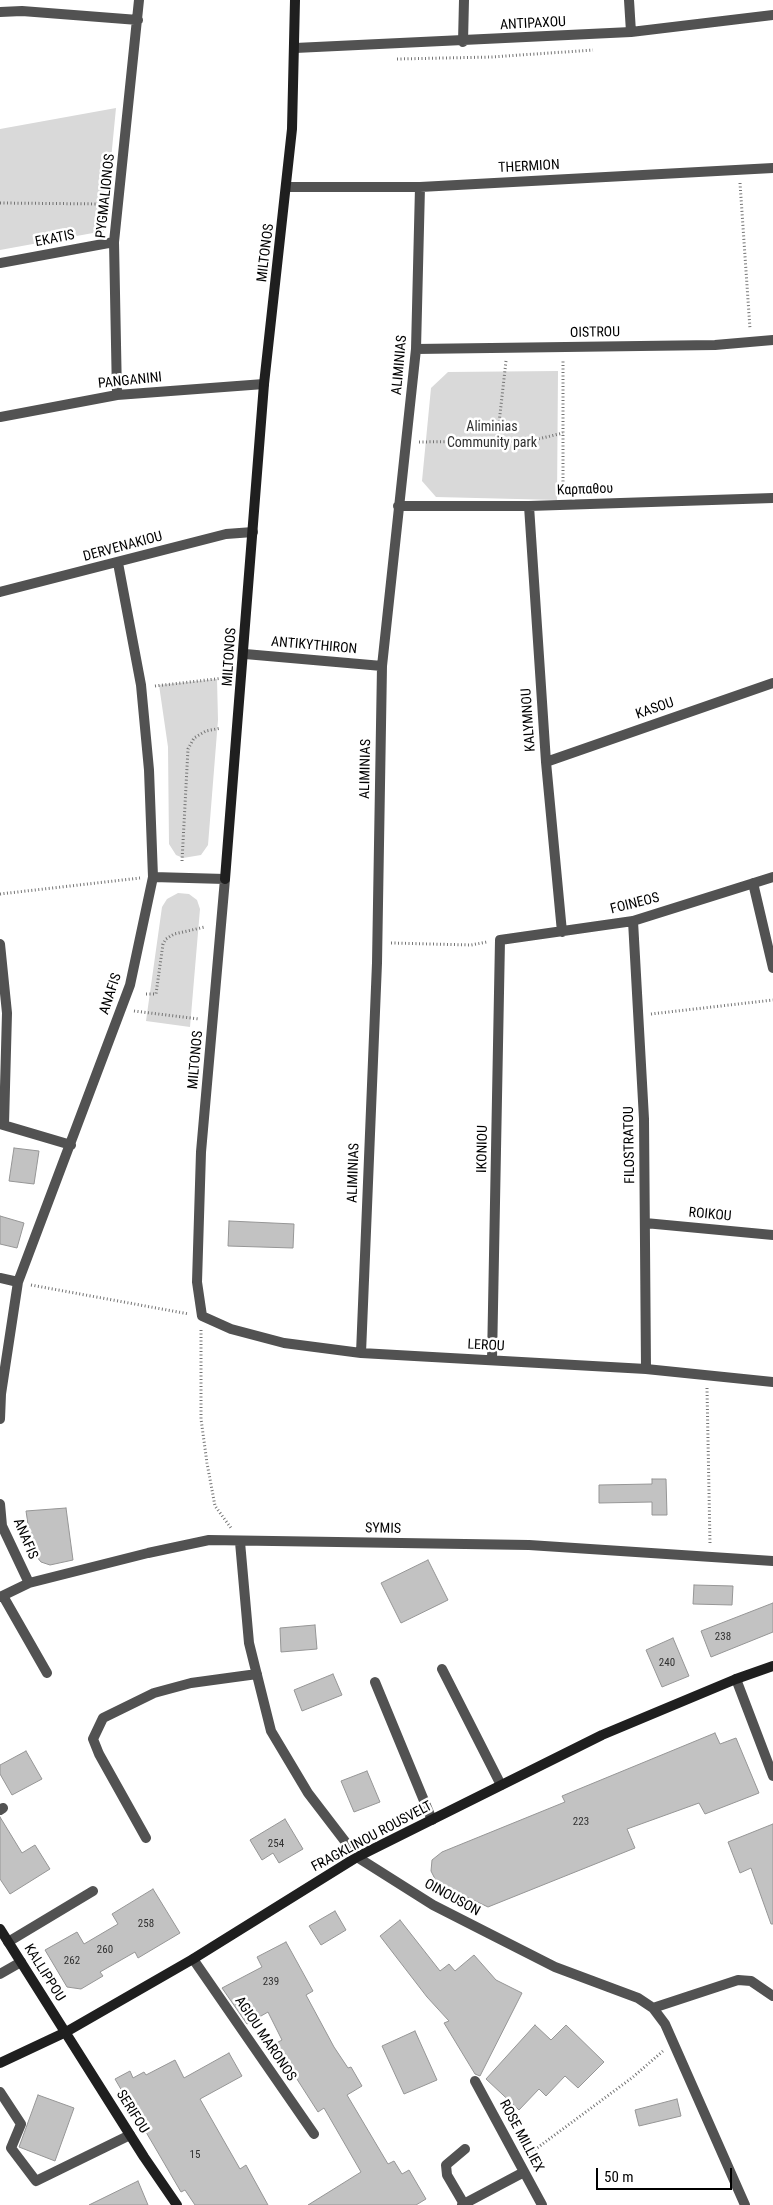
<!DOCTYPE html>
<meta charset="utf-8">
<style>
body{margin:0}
#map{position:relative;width:773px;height:2205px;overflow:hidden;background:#fff;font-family:"Roboto Condensed",sans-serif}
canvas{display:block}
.scale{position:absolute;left:596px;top:2168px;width:136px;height:22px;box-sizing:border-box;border:2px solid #000;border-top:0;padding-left:6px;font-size:15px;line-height:18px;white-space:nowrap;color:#000;-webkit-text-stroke:4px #fff;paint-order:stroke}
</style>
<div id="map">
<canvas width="773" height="2205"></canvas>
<div class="scale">50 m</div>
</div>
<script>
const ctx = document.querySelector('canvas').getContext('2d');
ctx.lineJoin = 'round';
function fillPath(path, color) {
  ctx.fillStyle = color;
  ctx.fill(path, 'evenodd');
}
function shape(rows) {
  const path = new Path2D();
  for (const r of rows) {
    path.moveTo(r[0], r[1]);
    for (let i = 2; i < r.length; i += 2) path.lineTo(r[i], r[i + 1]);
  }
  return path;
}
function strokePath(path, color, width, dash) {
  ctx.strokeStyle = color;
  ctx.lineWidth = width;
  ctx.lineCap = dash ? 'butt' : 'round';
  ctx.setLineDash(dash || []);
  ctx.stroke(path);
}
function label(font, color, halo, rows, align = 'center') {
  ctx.font = font + ' "Roboto Condensed",sans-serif';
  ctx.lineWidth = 5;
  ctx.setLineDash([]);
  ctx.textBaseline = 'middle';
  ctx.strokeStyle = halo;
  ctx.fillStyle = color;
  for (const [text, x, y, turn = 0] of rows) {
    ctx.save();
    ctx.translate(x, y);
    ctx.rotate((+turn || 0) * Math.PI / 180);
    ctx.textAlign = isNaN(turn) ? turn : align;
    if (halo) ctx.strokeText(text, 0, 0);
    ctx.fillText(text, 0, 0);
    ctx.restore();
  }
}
const green = shape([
 [116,108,104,231,0,250,0,129],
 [558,371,557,500,436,497,422,481,431,388,448,372],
 [217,679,218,720,208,845,201,855,183,858,176,855,169,844,168,747,159,685],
 [178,893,189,894,197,900,200,909,190,1027,146,1021,162,907,167,899]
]);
const building = shape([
 [14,1148,39,1151,34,1184,9,1181,14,1148],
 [0,1216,24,1223,17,1248,0,1244,0,1216],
 [229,1221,294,1224,293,1248,228,1246,229,1221],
 [652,1479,666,1479,667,1515,652,1515,652,1502,599,1503,599,1485,652,1484,652,1479],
 [66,1508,73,1560,50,1565,41,1562,32,1551,26,1511,66,1508],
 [428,1560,448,1600,401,1623,381,1583,428,1560],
 [694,1585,733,1586,732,1605,693,1604,694,1585],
 [773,1603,773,1632,711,1657,701,1631,773,1603],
 [315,1625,317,1649,281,1652,280,1628,315,1625],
 [673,1638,689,1676,662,1687,646,1650,673,1638],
 [333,1674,342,1695,302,1711,294,1690,333,1674],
 [715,1733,720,1744,736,1738,759,1793,705,1814,699,1803,627,1829,635,1848,488,1907,437,1883,431,1871,432,1860,442,1852,565,1802,562,1796,715,1733],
 [26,1751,42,1779,12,1795,0,1774,0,1765,26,1751],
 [367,1771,380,1802,354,1812,341,1781,367,1771],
 [0,1817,22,1853,35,1845,50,1869,10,1894,0,1879,0,1817],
 [285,1819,303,1849,279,1863,273,1853,262,1860,250,1840,285,1819],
 [773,1824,773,1924,771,1924,751,1868,740,1873,728,1842,773,1824],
 [153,1889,180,1933,138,1958,135,1952,100,1972,103,1976,81,1989,67,1987,45,1950,77,1932,84,1944,118,1924,112,1914,153,1889],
 [335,1911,346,1930,321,1945,309,1926,335,1911],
 [400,1920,440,1971,449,1964,455,1971,474,1955,496,1980,522,1993,480,2076,475,2074,444,2023,449,2021,427,1997,380,1936,400,1920],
 [286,1942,313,1991,306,1995,334,2047,348,2068,351,2067,362,2086,347,2095,388,2164,394,2161,402,2174,409,2170,426,2199,416,2205,308,2205,361,2172,324,2108,318,2112,286,2062,281,2065,271,2046,282,2040,268,2012,247,2024,222,1988,262,1967,257,1957,286,1942],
 [535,2025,551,2040,566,2025,604,2062,578,2088,565,2076,546,2096,539,2089,519,2110,486,2079,535,2025],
 [415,2031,437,2080,404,2094,382,2046,415,2031],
 [229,2053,242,2076,200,2099,240,2169,246,2165,268,2205,195,2205,185,2190,181,2192,115,2079,130,2071,133,2078,144,2072,146,2075,175,2060,184,2078,229,2053],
 [38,2095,74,2108,55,2161,19,2147,38,2095],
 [677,2099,681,2116,639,2126,635,2110,677,2099],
 [138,2181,148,2205,89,2205,138,2181]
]);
const path = shape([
 [397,59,492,57,593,50],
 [740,183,750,329],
 [0,203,104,204],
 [497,441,530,441,563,433],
 [419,442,497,441,506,361],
 [563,492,563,360],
 [155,686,224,678],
 [182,861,188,749,194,738,206,731,221,728],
 [0,894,140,878],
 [391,943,471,945,487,942],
 [146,994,156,994,163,944,166,939,174,934,205,927],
 [134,1011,199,1019],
 [651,1014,773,1000],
 [31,1285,189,1314],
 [201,1330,201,1419,207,1463,215,1506,231,1528],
 [707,1388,710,1544],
 [529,2154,633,2077,663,2051]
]);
const lane = shape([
 [3,1596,47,1673],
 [442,1669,501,1785],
 [375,1682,432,1820],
 [8,1942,93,1891],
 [0,1974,21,1962],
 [0,2092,21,2124,11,2148,36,2181,130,2135],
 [464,2204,447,2175,446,2165,465,2149]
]);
const street = shape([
 [629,0,631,32],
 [0,12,22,11,138,20],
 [463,42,464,0],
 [295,48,631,32,773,15],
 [287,187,420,187,773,168],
 [0,263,114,242],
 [416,349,715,345,773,340],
 [117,395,114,242,139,0],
 [0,417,117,395,264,384],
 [398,506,529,506,773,498],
 [529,506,546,762,562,932],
 [0,592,226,534,253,532],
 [245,654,382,666],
 [546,762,773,683],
 [153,877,225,879,201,1152,197,1282,202,1316,231,1329,284,1343,361,1353,646,1369,773,1382],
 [753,883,773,968],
 [633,921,644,1119,646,1369],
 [0,944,7,1013,4,1124],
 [0,1124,71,1145],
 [645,1223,773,1235],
 [0,1278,18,1282],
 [361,1353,377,963,382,666,416,349,420,187],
 [492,1360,500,940,633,921,773,877],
 [0,1419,1,1394,18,1282,130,985,153,877,149,770,141,685,118,563],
 [0,1504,2,1526,29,1583],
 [240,1542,249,1643,271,1731,308,1793,357,1857,433,1905,488,1933,555,1967,638,1998,653,2008,665,2024,745,2205],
 [0,1597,29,1583,148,1553,209,1540,529,1545,773,1561],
 [736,1679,773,1776],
 [0,1810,3,1808],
 [146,1838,99,1754,93,1739,103,1718,154,1693,191,1683,257,1674],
 [193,1959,314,2134],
 [653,2008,738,1980,751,1981,773,1996],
 [475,2081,542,2205],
 [462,2205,524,2172]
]);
const secondary = shape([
 [225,879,264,384,292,129,295,0],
 [0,1929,144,2157,177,2205],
 [0,2063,66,2032,193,1959,357,1857,602,1735,736,1679,773,1666]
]);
const numberNames = [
 ["238",723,1637],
 ["240",667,1663],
 ["223",581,1822],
 ["254",276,1844],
 ["258",146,1924],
 ["260",105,1950],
 ["262",72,1961],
 ["239",271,1982],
 ["15",195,2155]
];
const streetNames = [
 ["ANTIPAXOU",533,24,-3],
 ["THERMION",529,167,-3],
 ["PYGMALIONOS",106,196,-84],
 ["EKATIS",55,239,-11],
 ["MILTONOS",266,253,-83],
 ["OISTROU",595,333,-1],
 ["ALIMINIAS",400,365,-85],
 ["PANGANINI",130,381,-6],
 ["Καρπαθου",585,490,-2],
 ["DERVENAKIOU",123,547,-15],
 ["ANTIKYTHIRON",314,646,5],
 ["MILTONOS",230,657,-86],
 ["KASOU",655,709,-19],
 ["KALYMNOU",529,720,-94],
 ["ALIMINIAS",366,769,-89],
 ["FOINEOS",635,904,-14],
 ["ANAFIS",111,994,-72],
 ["MILTONOS",196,1060,-85],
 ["FILOSTRATOU",630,1145,-91],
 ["IKONIOU",483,1149,-89],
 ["ALIMINIAS",354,1173,-88],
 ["ROIKOU",710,1215,5],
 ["LEROU",486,1346,3],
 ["SYMIS",383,1529,1],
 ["ANAFIS",25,1539,67],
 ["FRAGKLINOU ROUSVELT",372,1837,-28],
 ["OINOUSON",452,1898,29],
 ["KALLIPPOU",44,1973,58],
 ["AGIOU MARONOS",265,2039,56],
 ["SERIFOU",132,2112,58],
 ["ROSE MILLIEX",521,2136,62]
];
const parkNames = [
 ["Aliminias",492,427],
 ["Community park",492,443]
];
fillPath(green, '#d9d9d9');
fillPath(building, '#c2c2c2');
strokePath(building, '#969696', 1);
strokePath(path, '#747474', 3, [1, 2.5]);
strokePath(lane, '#525252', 10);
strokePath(street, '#525252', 10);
strokePath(secondary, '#1f1f1f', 10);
label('11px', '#303030', null, numberNames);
label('14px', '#000', '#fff', streetNames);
label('14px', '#303030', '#fff', parkNames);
</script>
